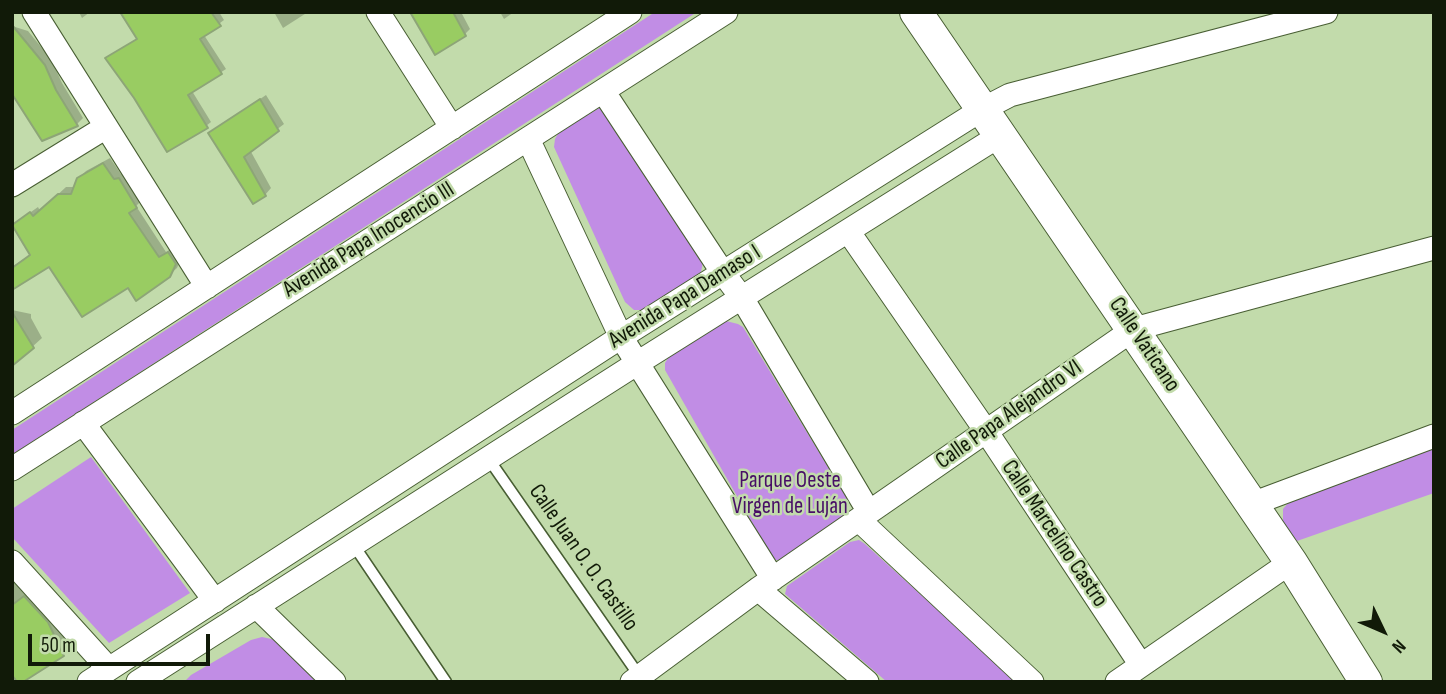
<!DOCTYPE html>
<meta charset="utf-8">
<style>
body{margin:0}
#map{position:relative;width:1446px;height:694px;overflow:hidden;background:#c2dbab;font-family:"Sofia Sans Condensed",sans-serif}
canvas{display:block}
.frame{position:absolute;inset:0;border:14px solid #111a08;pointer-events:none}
.north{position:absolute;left:1348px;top:596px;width:70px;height:70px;-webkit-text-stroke:5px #c2dbab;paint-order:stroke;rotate:134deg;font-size:19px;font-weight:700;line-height:28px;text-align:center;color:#111a08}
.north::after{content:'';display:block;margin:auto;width:24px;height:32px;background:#111a08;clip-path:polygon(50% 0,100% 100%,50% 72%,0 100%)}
.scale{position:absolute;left:28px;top:634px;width:182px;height:32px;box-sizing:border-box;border:4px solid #111a08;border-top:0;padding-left:9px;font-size:21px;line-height:24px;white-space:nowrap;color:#111a08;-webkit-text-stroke:5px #c2dbab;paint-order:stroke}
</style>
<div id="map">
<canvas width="1446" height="694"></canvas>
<div class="frame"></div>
<div class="north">N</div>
<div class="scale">50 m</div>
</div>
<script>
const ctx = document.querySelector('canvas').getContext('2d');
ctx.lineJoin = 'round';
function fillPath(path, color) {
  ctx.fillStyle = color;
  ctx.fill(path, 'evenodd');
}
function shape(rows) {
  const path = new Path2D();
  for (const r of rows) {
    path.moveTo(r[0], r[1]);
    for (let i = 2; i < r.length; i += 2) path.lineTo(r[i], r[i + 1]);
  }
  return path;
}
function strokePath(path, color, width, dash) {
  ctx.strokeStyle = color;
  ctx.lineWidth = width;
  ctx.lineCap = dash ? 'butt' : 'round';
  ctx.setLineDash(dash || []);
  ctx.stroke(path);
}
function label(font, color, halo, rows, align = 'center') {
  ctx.font = font + ' "Sofia Sans Condensed",sans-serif';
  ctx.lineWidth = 5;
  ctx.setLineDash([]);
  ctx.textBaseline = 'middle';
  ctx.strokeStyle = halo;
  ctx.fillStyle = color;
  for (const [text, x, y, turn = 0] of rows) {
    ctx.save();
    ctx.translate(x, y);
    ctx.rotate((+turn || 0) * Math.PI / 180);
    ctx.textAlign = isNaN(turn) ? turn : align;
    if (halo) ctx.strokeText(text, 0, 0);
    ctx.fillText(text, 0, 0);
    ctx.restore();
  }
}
const green = shape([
 [655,12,697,12,12,455,12,430],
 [601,107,703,262,701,272,696,277,642,310,634,310,625,302,554,147,555,139,559,132],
 [726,321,738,324,743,327,848,500,848,512,841,519,782,561,776,560,770,554,665,370,665,363,670,355],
 [1434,447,1434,493,1297,541,1283,522,1283,509,1293,497],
 [91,457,190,593,109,643,12,537,12,509],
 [859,540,865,544,1017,682,887,682,785,594,787,586,850,542],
 [262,637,276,640,319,682,184,682,191,675,251,640]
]);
const shadow = shape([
 [79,12,90,12,82,18],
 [122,12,219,12,224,20,204,35,226,69,192,91,211,122,206,126,135,97,107,59,139,38],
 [274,12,308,12,283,28],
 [411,12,461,12,470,29,465,34],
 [500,12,514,12,504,19],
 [12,26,28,31,51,59,62,83,83,118,77,124,43,139],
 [266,95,284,124,250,150,271,188,265,195,210,133],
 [110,158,121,174,126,172,142,200,136,206,166,252,175,246,182,257,177,268,169,275,128,286,49,264,12,288,12,267,31,254,21,219,38,207,40,211,66,187,75,187,78,179,86,171],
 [12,310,31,314,31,318,42,338,32,347,12,359],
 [12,567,73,645,63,655,12,671]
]);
const building = shape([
 [120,12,211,12,221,26,200,39,222,74,188,95,208,128,167,152,134,98,105,58,137,39,120,12],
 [410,12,453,12,466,36,435,55,410,12],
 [12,25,45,65,56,90,78,126,42,141,12,94,12,25],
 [260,99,279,131,244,157,266,196,253,204,208,133,260,99],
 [103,163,114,179,119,178,137,208,129,213,159,257,168,252,176,264,170,277,136,301,128,288,82,317,49,267,12,290,12,268,30,255,12,225,30,212,33,216,58,194,71,194,77,178,103,163],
 [12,312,34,348,12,366,12,312],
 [24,596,48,622,64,656,23,682,17,682,12,675,12,605,24,596]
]);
const lane = shape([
 [488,458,640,677],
 [353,544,446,682]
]);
const street = shape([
 [34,12,207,287],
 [378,12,452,128],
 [603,91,723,273,742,298,869,512],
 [528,139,621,337,773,579],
 [12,185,106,127],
 [848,231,986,431,1141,665],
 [12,413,630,12],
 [83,423,215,601],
 [12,469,726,12],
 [1252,504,1434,436],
 [859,520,1032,682],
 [12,562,109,669],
 [758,589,867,682],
 [256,606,334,682],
 [89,682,621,337,981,110,1010,95,1326,12],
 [138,682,636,364,999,136],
 [632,682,758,589,1134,329,1434,248],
 [1117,682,1291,562]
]);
const secondary = shape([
 [916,12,1291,562,1366,682]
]);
const streetNames = [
 ["Avenida Papa Inocencio III",369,240,-32],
 ["Avenida Papa Damaso I",685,297,-32],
 ["Calle Vaticano",1144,345,56],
 ["Calle Papa Alejandro VI",1009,415,-35],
 ["Calle Marcelino Castro",1054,534,56],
 ["Calle Juan O. O. Castillo",583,558,55]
];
const parkNames = [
 ["Parque Oeste",790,481],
 ["Virgen de Luján",790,507]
];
fillPath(green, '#c18de5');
fillPath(shadow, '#0003');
fillPath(building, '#99cc62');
strokePath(building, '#8da577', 2);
strokePath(lane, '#485e33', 13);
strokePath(street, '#485e33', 25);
strokePath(secondary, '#485e33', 34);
strokePath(lane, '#fff', 10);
strokePath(street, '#fff', 23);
strokePath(secondary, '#fff', 32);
label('23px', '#111a08', '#c2dbab', streetNames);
label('23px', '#480e66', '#c2dbab', parkNames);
</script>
